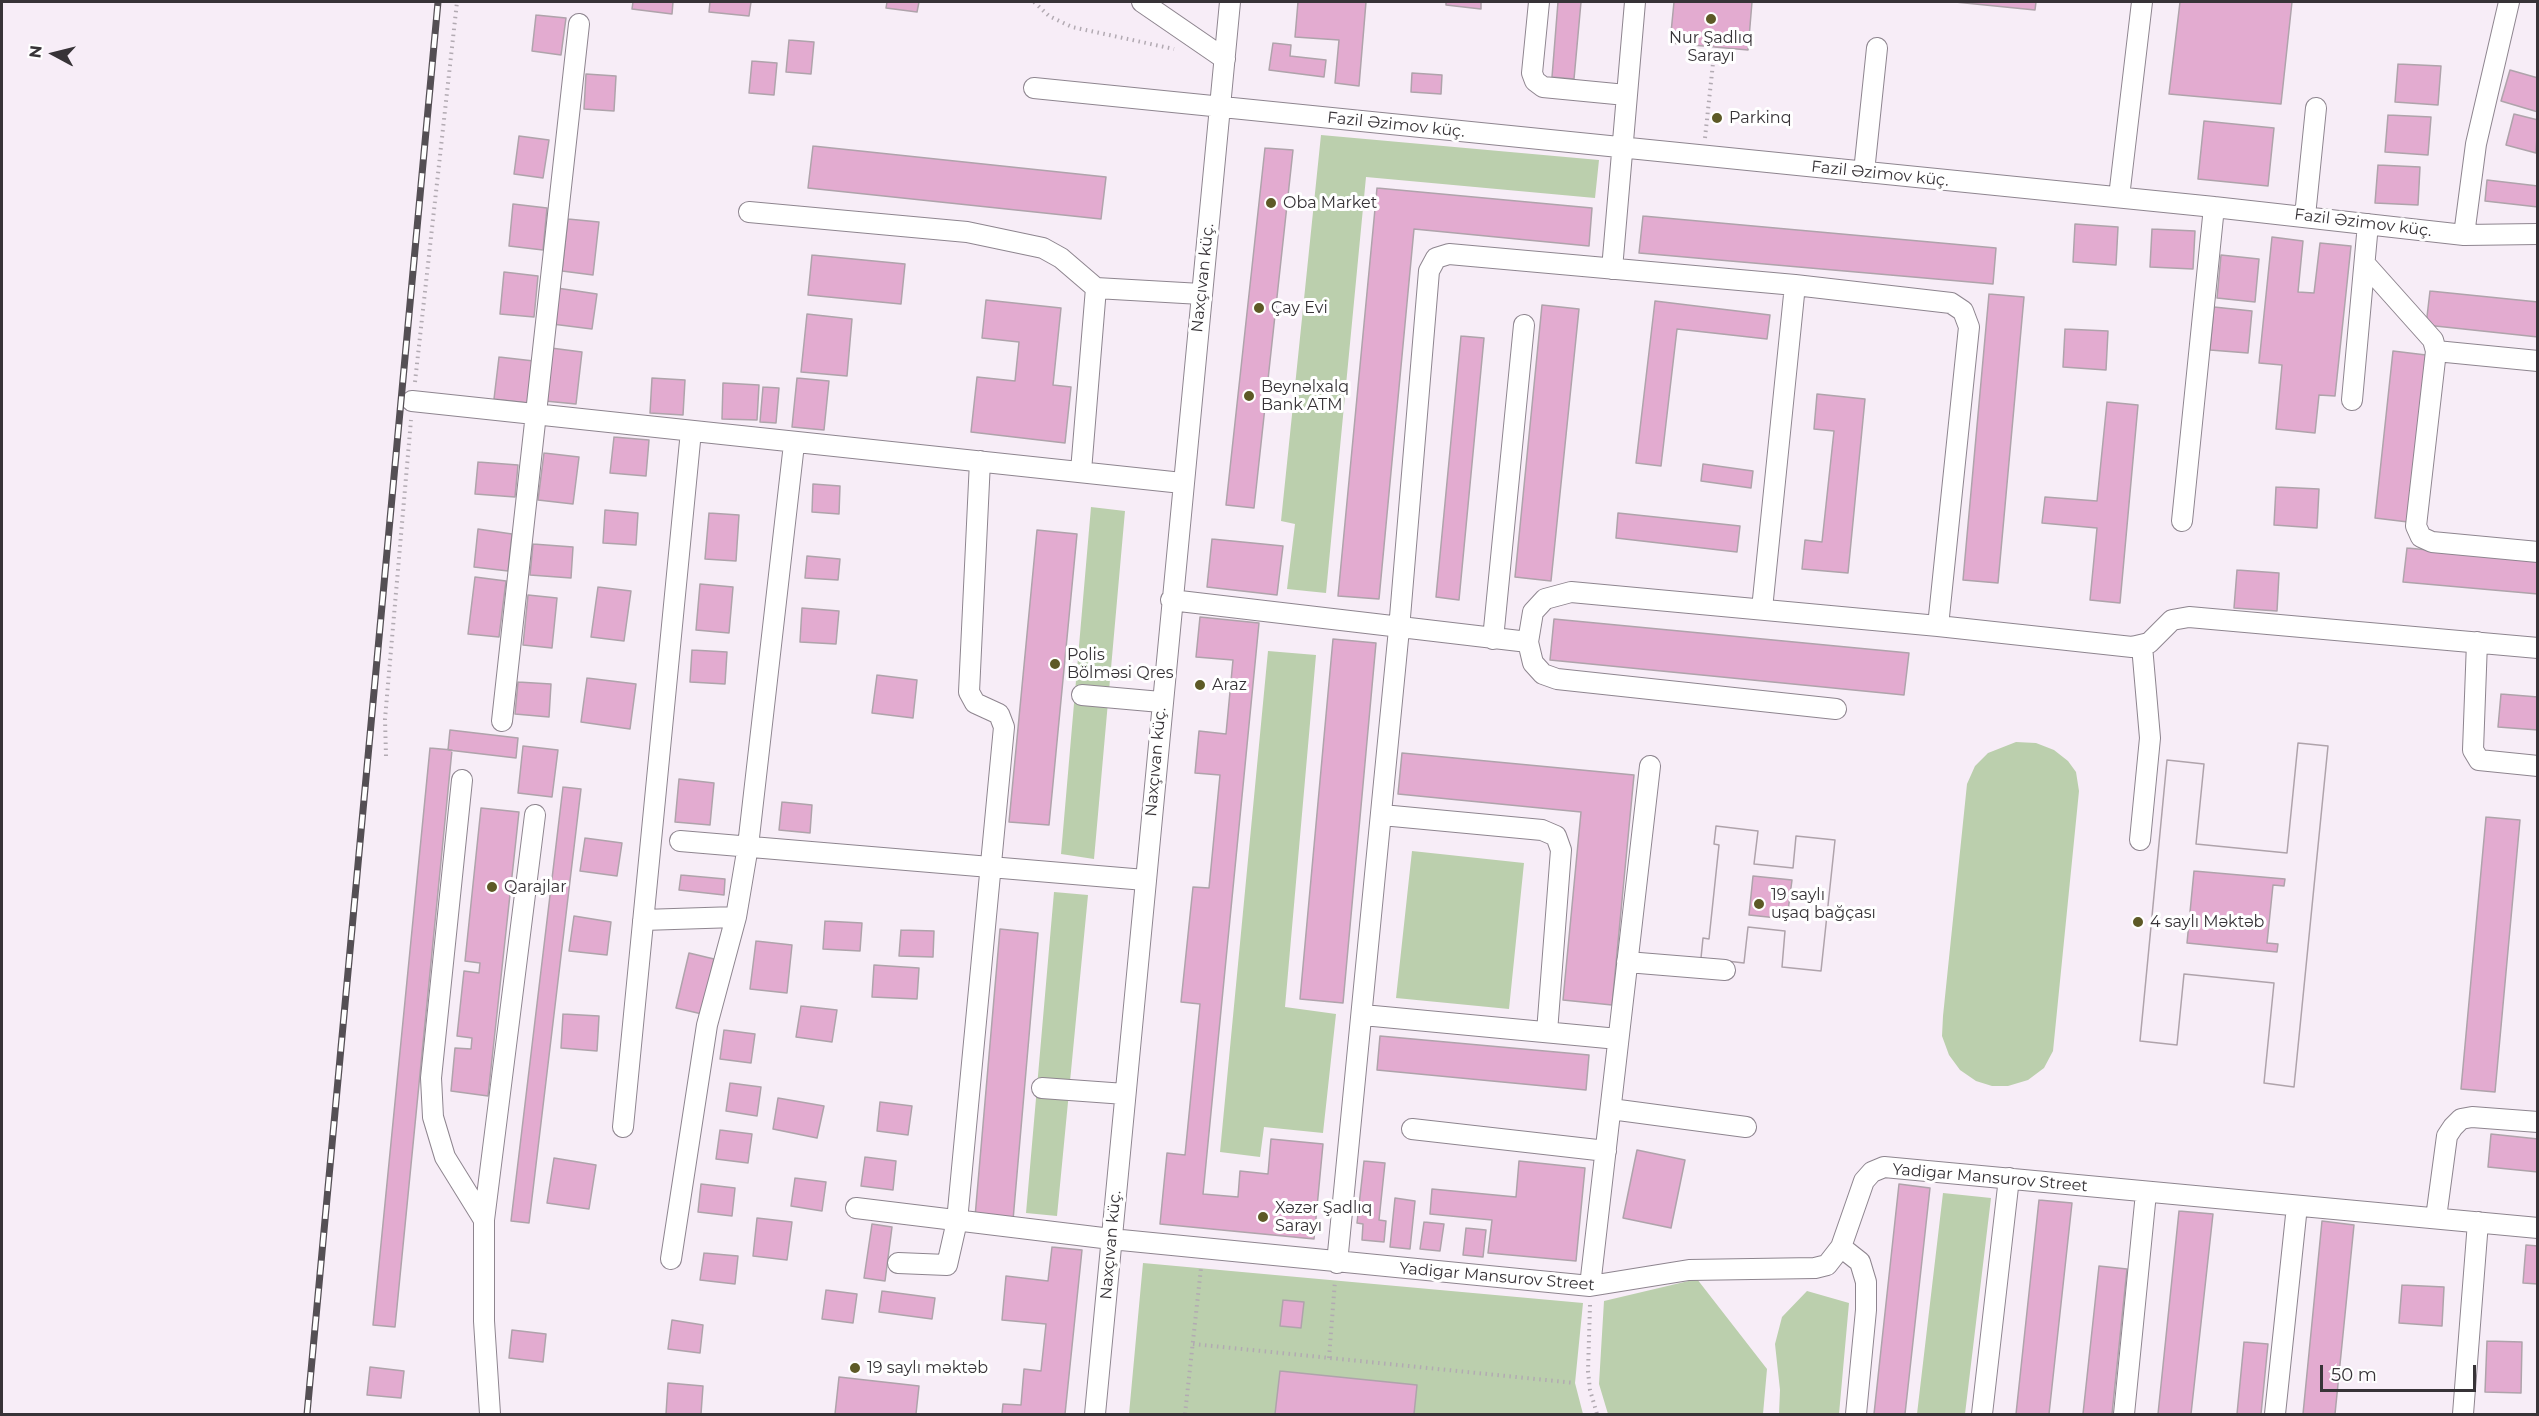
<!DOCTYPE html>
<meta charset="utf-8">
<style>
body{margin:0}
#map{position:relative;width:2539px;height:1416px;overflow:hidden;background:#f7edf7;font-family:Montserrat,sans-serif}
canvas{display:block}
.frame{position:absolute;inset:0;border:3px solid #373337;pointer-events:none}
.north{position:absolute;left:24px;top:24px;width:60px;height:60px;-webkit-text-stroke:4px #fff;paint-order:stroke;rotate:277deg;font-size:16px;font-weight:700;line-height:24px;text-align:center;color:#373337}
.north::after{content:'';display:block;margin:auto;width:21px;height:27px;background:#373337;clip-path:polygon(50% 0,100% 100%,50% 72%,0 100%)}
.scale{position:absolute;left:2320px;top:1365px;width:156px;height:27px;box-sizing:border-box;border:3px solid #373337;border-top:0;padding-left:8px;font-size:18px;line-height:21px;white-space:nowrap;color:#373337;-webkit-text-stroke:4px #fff;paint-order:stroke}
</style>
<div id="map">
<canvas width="2539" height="1416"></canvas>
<div class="frame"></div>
<div class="north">N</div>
<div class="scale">50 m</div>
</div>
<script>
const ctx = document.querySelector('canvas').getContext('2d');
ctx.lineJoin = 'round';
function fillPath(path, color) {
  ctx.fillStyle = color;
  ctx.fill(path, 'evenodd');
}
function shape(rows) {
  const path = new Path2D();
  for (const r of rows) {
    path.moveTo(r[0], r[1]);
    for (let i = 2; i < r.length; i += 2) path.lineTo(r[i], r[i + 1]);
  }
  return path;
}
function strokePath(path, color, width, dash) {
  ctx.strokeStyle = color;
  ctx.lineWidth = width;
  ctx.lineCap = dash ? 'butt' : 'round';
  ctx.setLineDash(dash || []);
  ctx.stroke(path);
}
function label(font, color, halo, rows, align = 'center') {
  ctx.font = font + ' Montserrat,sans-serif';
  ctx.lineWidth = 6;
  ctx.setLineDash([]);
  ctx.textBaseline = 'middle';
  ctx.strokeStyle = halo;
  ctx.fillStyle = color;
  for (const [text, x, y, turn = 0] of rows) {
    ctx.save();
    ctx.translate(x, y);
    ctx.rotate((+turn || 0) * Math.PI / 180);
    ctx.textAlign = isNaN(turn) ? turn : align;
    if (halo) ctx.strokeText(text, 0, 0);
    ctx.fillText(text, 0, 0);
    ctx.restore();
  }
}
const green = shape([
 [1321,135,1599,160,1595,198,1366,177,1326,593,1287,589,1295,524,1281,521],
 [1091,507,1125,511,1094,859,1061,854],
 [1268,651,1316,655,1285,1007,1336,1014,1323,1133,1264,1127,1260,1157,1220,1152],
 [2016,742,2036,743,2054,750,2068,761,2076,772,2079,791,2053,1051,2044,1068,2028,1080,2008,1086,1992,1086,1976,1081,1960,1070,1949,1055,1942,1036,1943,1016,1967,784,1975,766,1988,753],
 [1412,851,1524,863,1509,1009,1396,998],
 [1054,892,1088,895,1057,1216,1026,1213],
 [1943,1193,1991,1198,1965,1414,1917,1414],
 [1143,1263,1583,1303,1575,1383,1583,1414,1129,1414],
 [1697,1279,1767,1369,1763,1414,1608,1414,1599,1384,1604,1301],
 [1807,1291,1849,1303,1839,1414,1779,1414,1780,1390,1775,1344,1782,1317]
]);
const building = shape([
 [633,2,673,2,672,14,632,9,633,2],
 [710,2,751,2,749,16,709,12,710,2],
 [887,2,919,2,917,12,886,8,887,2],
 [1298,2,1366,2,1359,86,1335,83,1339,40,1295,37,1298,2],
 [1446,2,1481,2,1481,9,1446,5,1446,2],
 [1558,2,1581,2,1574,79,1552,77,1558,2],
 [1674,2,1752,2,1748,50,1670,43,1674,2],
 [1955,2,2036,2,2035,10,1955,2],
 [2180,2,2292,2,2281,104,2169,94,2180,2],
 [536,15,566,18,561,55,532,51,536,15],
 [789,40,814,42,811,74,786,72,789,40],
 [1273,43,1291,45,1290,56,1326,60,1324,77,1269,70,1273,43],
 [752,61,777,63,774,95,749,93,752,61],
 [2398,64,2441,66,2438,105,2395,102,2398,64],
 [2510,70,2538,78,2538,112,2501,101,2510,70],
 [1412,73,1442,75,1441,94,1411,92,1412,73],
 [586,74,616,76,614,111,584,109,586,74],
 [2514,114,2538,120,2536,153,2506,145,2514,114],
 [2388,115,2431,117,2428,155,2385,152,2388,115],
 [2204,121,2274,128,2268,186,2198,179,2204,121],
 [519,136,549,140,543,178,514,174,519,136],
 [813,146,1106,177,1101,219,808,188,813,146],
 [1265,148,1293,150,1254,508,1226,505,1265,148],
 [2378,165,2420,167,2418,205,2375,203,2378,165],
 [2487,180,2538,186,2538,207,2485,201,2487,180],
 [1377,188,1592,208,1589,246,1414,229,1379,599,1338,596,1377,188],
 [513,204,547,208,543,250,509,246,513,204],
 [1643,216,1996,248,1993,284,1639,253,1643,216],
 [568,219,599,222,593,275,562,271,568,219],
 [2075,224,2118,227,2116,265,2073,262,2075,224],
 [2152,229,2195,231,2193,269,2150,267,2152,229],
 [2272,237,2303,241,2298,292,2314,293,2320,243,2351,246,2335,396,2319,395,2315,433,2276,429,2282,365,2259,363,2272,237],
 [812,255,905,264,901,304,808,295,812,255],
 [2221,255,2259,259,2255,302,2217,298,2221,255],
 [504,272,538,276,534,317,500,314,504,272],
 [557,288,597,294,592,329,552,324,557,288],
 [2430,291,2538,302,2538,337,2426,325,2430,291],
 [1989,294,2024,297,1998,583,1963,580,1989,294],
 [986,300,1061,308,1053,385,1071,387,1065,443,971,432,977,377,1015,381,1019,342,982,338,986,300],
 [1655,301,1770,315,1767,339,1677,329,1661,466,1636,463,1655,301],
 [1542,305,1579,309,1551,581,1515,577,1542,305],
 [2214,307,2252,311,2248,353,2210,350,2214,307],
 [807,314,852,319,847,376,801,372,807,314],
 [2065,329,2108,331,2106,370,2063,367,2065,329],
 [1461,336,1484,338,1459,600,1436,597,1461,336],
 [551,348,582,352,576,404,545,401,551,348],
 [2393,351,2426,355,2408,522,2375,518,2393,351],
 [499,357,534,361,529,403,494,399,499,357],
 [652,378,685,380,683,415,650,413,652,378],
 [797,378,829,381,824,430,792,427,797,378],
 [723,383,759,385,757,420,722,419,723,383],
 [763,387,779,388,776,423,760,422,763,387],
 [1817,394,1865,399,1848,573,1802,569,1805,540,1822,542,1834,431,1814,429,1817,394],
 [2107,402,2138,405,2120,603,2090,600,2097,528,2042,523,2045,497,2097,501,2107,402],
 [614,437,649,440,646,476,610,473,614,437],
 [544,453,579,457,573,504,538,500,544,453],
 [478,462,518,465,515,497,475,494,478,462],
 [1703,464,1753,471,1751,488,1701,481,1703,464],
 [813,484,840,486,839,514,812,512,813,484],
 [2276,487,2319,489,2317,528,2274,525,2276,487],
 [605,510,638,513,636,545,603,543,605,510],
 [709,513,739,515,736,561,705,559,709,513],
 [1618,513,1740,526,1737,552,1616,538,1618,513],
 [478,529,512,534,508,571,474,567,478,529],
 [1037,530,1077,534,1049,825,1009,822,1037,530],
 [1212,539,1283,546,1277,595,1207,587,1212,539],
 [533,544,573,547,571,578,530,575,533,544],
 [2407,548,2538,560,2538,594,2403,582,2407,548],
 [807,556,840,559,838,580,805,578,807,556],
 [2237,570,2279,573,2277,611,2234,608,2237,570],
 [475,577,506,581,499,637,468,634,475,577],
 [700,584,733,587,729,633,696,630,700,584],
 [598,587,631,591,624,641,591,637,598,587],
 [528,595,557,598,552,648,523,645,528,595],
 [802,608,839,611,836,644,800,642,802,608],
 [1200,617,1259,623,1203,1194,1238,1197,1240,1171,1268,1174,1271,1139,1323,1144,1314,1239,1160,1224,1167,1153,1185,1155,1200,1004,1181,1002,1193,887,1209,888,1220,775,1195,773,1199,731,1226,734,1233,660,1196,657,1200,617],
 [1554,619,1909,653,1904,695,1550,660,1554,619],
 [1333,639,1376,643,1343,1003,1300,999,1333,639],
 [692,650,727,652,725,684,690,682,692,650],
 [877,675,917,680,913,718,872,713,877,675],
 [587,678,636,684,630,729,581,722,587,678],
 [518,682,551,684,549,717,515,714,518,682],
 [2501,694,2538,697,2538,730,2498,727,2501,694],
 [450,730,518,738,516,758,448,750,450,730],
 [2298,743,2328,746,2294,1087,2264,1083,2274,983,2184,974,2177,1045,2140,1041,2167,760,2204,764,2196,844,2287,853,2298,743],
 [2194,871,2285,879,2284,886,2273,885,2267,943,2278,944,2277,952,2187,943,2194,871],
 [2298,743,2328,746,2294,1087,2264,1083,2274,983,2184,974,2177,1045,2140,1041,2167,760,2204,764,2196,844,2287,853,2298,743],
 [523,746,558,750,552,797,518,793,523,746],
 [430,748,452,750,395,1327,373,1325,430,748],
 [1402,753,1634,775,1612,1005,1563,1000,1581,812,1398,794,1402,753],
 [679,779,714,783,710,825,675,822,679,779],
 [563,787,581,789,529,1223,511,1221,563,787],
 [782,802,812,805,810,833,779,830,782,802],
 [481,808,519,812,488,1096,451,1091,455,1048,471,1049,472,1038,457,1036,464,971,479,973,480,963,465,961,481,808],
 [2486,817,2520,820,2495,1092,2461,1089,2486,817],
 [1716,826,1758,831,1754,864,1793,868,1796,836,1835,840,1821,971,1782,967,1785,931,1748,927,1744,963,1701,958,1703,938,1709,939,1719,845,1714,844,1716,826],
 [1753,876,1792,880,1787,919,1749,915,1753,876],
 [1716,826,1758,831,1754,864,1793,868,1796,836,1835,840,1821,971,1782,967,1785,931,1748,927,1744,963,1701,958,1703,938,1709,939,1719,845,1714,844,1716,826],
 [585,838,622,843,617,876,580,871,585,838],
 [681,875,725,879,724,895,679,890,681,875],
 [574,916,611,922,607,955,569,951,574,916],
 [825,921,862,923,860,951,823,949,825,921],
 [1000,929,1038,933,1013,1220,975,1217,1000,929],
 [901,930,934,931,933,957,899,956,901,930],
 [756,941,792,945,787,993,750,989,756,941],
 [689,953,714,959,702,1014,676,1008,689,953],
 [874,965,919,968,917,999,872,997,874,965],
 [801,1006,837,1010,832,1042,796,1037,801,1006],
 [563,1014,599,1016,597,1051,561,1048,563,1014],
 [724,1030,755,1034,751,1063,720,1059,724,1030],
 [1380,1036,1589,1055,1586,1090,1377,1070,1380,1036],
 [730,1083,761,1087,757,1116,726,1111,730,1083],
 [778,1098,824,1106,817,1138,773,1129,778,1098],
 [880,1102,912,1106,908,1135,877,1131,880,1102],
 [720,1130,752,1134,748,1163,716,1159,720,1130],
 [2491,1134,2538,1139,2538,1172,2488,1167,2491,1134],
 [1637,1150,1685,1160,1671,1228,1623,1218,1637,1150],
 [865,1157,896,1161,893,1190,861,1186,865,1157],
 [554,1158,596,1165,589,1209,547,1203,554,1158],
 [1364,1161,1385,1163,1379,1220,1386,1221,1384,1242,1362,1240,1363,1224,1357,1223,1364,1161],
 [1519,1161,1585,1168,1576,1261,1488,1253,1492,1220,1430,1214,1432,1189,1516,1197,1519,1161],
 [795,1178,826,1182,822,1211,791,1206,795,1178],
 [701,1184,735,1188,732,1216,698,1212,701,1184],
 [1899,1184,1930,1188,1905,1414,1874,1414,1899,1184],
 [1395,1198,1415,1201,1410,1249,1390,1247,1395,1198],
 [2039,1200,2072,1203,2049,1414,2016,1414,2039,1200],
 [2179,1211,2213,1214,2191,1414,2158,1414,2179,1211],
 [757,1218,792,1222,787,1260,753,1256,757,1218],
 [2322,1221,2354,1225,2335,1414,2303,1414,2322,1221],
 [1424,1222,1444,1224,1440,1251,1420,1249,1424,1222],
 [872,1224,892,1227,885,1281,864,1278,872,1224],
 [1466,1228,1486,1230,1483,1257,1463,1255,1466,1228],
 [2526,1245,2538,1246,2538,1284,2523,1283,2526,1245],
 [1052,1247,1082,1250,1065,1414,1002,1414,1003,1404,1021,1405,1024,1369,1041,1371,1046,1324,1002,1320,1006,1276,1048,1281,1052,1247],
 [704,1253,738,1256,735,1284,700,1280,704,1253],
 [2099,1266,2127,1269,2112,1414,2083,1414,2099,1266],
 [2402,1285,2444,1287,2442,1326,2399,1323,2402,1285],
 [826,1290,857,1294,853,1323,822,1319,826,1290],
 [882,1291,935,1298,932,1319,879,1312,882,1291],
 [1283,1300,1304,1302,1301,1328,1280,1326,1283,1300],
 [672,1320,703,1325,700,1353,668,1349,672,1320],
 [512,1330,546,1334,543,1362,509,1358,512,1330],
 [2487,1341,2522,1342,2521,1393,2485,1392,2487,1341],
 [2244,1342,2268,1344,2261,1414,2237,1414,2244,1342],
 [370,1367,404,1371,401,1398,367,1395,370,1367],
 [1280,1371,1417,1385,1414,1414,1275,1414,1280,1371],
 [839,1377,919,1386,916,1414,835,1414,839,1377],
 [668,1383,703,1386,701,1414,666,1414,668,1383]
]);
const path = shape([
 [1034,2,1049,16,1072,27,1174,49],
 [1705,138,1714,54],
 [415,382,457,2],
 [386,756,385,719,411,420],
 [1590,1305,1588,1371,1590,1390,1597,1414],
 [1193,1344,1575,1383],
 [1329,1358,1335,1281],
 [1185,1414,1201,1268]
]);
const minor = shape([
 [1142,2,1225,59],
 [1539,2,1532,73,1535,81,1543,87,1626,95],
 [1034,88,2214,207,2464,235,2538,234],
 [1864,172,1877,48],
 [2119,197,2142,2],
 [749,212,967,232,1043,248,1061,258,1096,288,1201,294],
 [2305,216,2316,108],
 [2464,235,2476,144,2509,2],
 [2366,265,2433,340,2436,351,2416,526,2421,537,2432,542,2538,552],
 [1612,269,1635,2],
 [2436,351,2538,361],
 [2352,400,2368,224],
 [412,401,1182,483],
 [1081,471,1096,288],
 [2182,521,2214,207],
 [1171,600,1528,642,1533,663,1543,674,1557,679,1836,709],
 [1762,609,1795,285],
 [1493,639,1524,325],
 [1528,642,1533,612,1545,599,1571,592,1938,626],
 [2477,642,2473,750,2479,760,2538,766],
 [1082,695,1161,702],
 [502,721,579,24],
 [462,780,431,1078,433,1117,445,1157,484,1220,484,1321,490,1414],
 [1382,815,1542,830,1556,836,1561,850,1547,1032],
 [2140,840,2150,738,2142,646],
 [680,841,1145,880],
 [643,920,736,917],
 [1627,962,1725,970],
 [1363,1015,1618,1039],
 [1042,1088,1125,1094],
 [1611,1109,1746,1127],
 [623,1127,691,431],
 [1412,1129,1606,1151],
 [856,1208,1111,1239,1590,1286,1689,1270,1815,1268,1827,1265,1841,1247,1864,1181,1872,1172,1884,1167,2538,1228],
 [2436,1218,2447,1136,2453,1127,2461,1119,2472,1117,2538,1122],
 [484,1220,535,815],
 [1841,1247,1860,1262,1866,1282,1866,1310,1856,1414],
 [671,1259,707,1025,736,917,748,846,794,444],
 [898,1263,947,1265,957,1221,1004,727,999,714,975,703,969,692,980,461],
 [1337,1263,1399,629,1429,271,1436,258,1449,254,1795,285,1951,303,1963,311,1969,327,1938,626,2132,647,2149,643,2172,620,2189,617,2538,648],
 [1590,1286,1650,766],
 [1095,1414,1230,2],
 [1982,1414,2009,1178],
 [2124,1414,2146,1193],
 [2275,1414,2297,1206],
 [2463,1414,2478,1222]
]);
const rail = shape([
 [307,1414,438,2]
]);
const markers = [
 [1711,19,6,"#5d5926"],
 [1717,118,6,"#5d5926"],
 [1271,203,6,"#5d5926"],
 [1259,308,6,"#5d5926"],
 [1249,396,6,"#5d5926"],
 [1055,664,6,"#5d5926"],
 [1200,685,6,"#5d5926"],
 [492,887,6,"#5d5926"],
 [1759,904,6,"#5d5926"],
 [2138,922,6,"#5d5926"],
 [1263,1217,6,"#5d5926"],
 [855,1368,6,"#5d5926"]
];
const poiNames = [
 ["Nur Şadlıq",1711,38,"center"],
 ["Sarayı",1711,56,"center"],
 ["Parkinq",1729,118],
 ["Oba Market",1283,203],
 ["Çay Evi",1271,308],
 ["Beynəlxalq",1261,387],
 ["Bank ATM",1261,405],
 ["Polis",1067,655],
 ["Bölməsi Qres",1067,673],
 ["Araz",1212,685],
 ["Qarajlar",504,887],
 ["19 saylı",1771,895],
 ["uşaq bağçası",1771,913],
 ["4 saylı Məktəb",2150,922],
 ["Xəzər Şadlıq",1275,1208],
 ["Sarayı",1275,1226],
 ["19 saylı məktəb",867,1368]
];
const streetNames = [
 ["Fazil Əzimov küç.",1396,125,6],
 ["Fazil Əzimov küç.",1880,174,6],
 ["Fazil Əzimov küç.",2363,223,7],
 ["Naxçıvan küç.",1203,278,-84],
 ["Naxçıvan küç.",1156,762,-85],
 ["Yadigar Mansurov Street",1990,1178,5],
 ["Naxçıvan küç.",1111,1245,-85],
 ["Yadigar Mansurov Street",1497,1277,5]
];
fillPath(green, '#bbcfad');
fillPath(building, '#e3abd0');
strokePath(building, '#afa3ab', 1.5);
strokePath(minor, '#8e858f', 22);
strokePath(path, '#b2aab2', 4, [1.5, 4.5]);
strokePath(minor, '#fff', 20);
strokePath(rail, '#544f54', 7);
strokePath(rail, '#fff', 4.5, [14]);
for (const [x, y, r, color] of markers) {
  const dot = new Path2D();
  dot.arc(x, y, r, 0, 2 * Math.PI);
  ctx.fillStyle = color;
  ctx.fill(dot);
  strokePath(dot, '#fff', 2);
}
label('16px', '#373337', '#fff', poiNames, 'left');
label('16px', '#373337', '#fff', streetNames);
</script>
